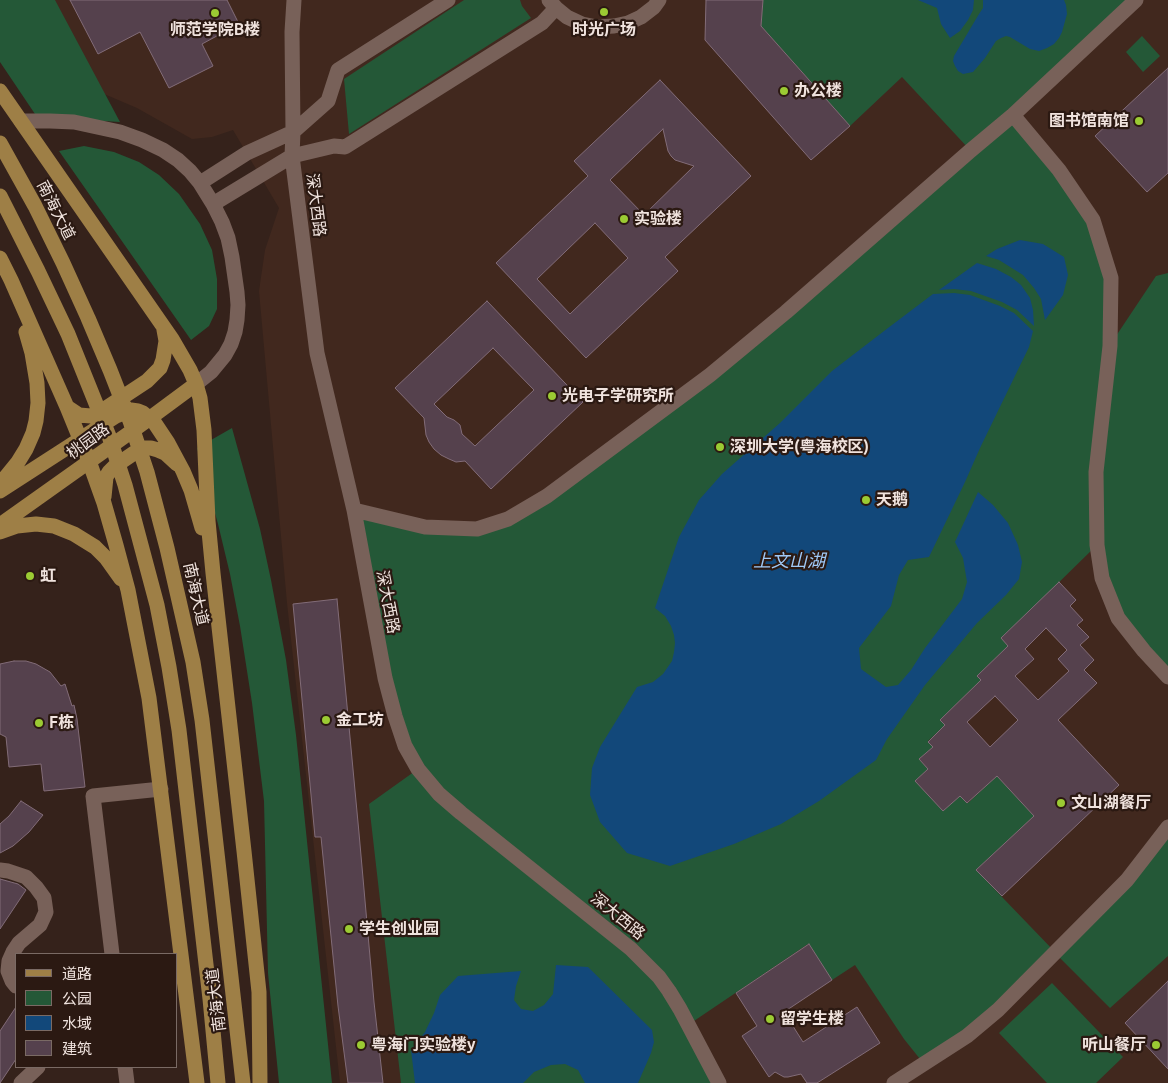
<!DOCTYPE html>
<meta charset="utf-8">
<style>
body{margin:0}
#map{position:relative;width:1168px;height:1083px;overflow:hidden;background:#35221b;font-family:Ubuntu,"Noto Sans SC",sans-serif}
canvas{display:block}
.legend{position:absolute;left:15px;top:953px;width:162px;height:115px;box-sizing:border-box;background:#2b1912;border:1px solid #7a6a64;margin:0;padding:6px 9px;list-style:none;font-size:15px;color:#f0e3de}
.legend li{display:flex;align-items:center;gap:10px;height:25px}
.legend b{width:25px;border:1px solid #7a6a64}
</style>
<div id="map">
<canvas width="1168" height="1083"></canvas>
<ul class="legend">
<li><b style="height:6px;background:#9e7f46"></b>道路</li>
<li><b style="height:14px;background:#245837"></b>公园</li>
<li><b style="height:14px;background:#12487a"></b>水域</li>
<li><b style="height:14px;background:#55414d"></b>建筑</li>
</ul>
</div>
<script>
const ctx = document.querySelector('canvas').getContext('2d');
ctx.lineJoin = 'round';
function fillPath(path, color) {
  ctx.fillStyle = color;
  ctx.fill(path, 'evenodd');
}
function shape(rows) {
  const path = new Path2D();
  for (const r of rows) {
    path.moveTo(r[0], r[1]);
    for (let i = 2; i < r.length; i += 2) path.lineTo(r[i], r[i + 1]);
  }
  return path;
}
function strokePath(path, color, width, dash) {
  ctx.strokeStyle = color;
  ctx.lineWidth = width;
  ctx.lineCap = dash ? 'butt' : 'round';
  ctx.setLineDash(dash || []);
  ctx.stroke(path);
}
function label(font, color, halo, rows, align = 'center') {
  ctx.font = font + ' Ubuntu,"Noto Sans SC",sans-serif';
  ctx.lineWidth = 4.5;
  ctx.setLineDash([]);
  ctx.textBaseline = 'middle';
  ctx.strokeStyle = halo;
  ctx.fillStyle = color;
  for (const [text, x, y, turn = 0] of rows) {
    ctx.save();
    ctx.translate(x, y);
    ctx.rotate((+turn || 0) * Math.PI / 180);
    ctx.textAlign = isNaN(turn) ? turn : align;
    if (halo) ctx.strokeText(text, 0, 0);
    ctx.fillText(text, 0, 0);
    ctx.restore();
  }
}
const built = shape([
 [41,0,1168,0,1168,1083,340,1083,287,603,259,291,265,250,279,208,233,130,212,137,192,139,137,108,83,85]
]);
const green = shape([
 [0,0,55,0,120,122,37,117,0,62],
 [464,0,520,0,522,6,531,18,349,134,344,79],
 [763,0,1136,0,1013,115,1093,220,1111,278,1110,345,1156,276,1168,273,1168,677,1118,618,1097,545,1002,638,1008,646,977,676,981,680,940,720,945,725,928,741,933,747,919,759,928,769,915,781,943,811,960,796,968,803,997,776,1034,816,976,870,1055,952,1168,827,1168,956,1110,1008,1055,953,924,1064,904,1039,855,965,832,980,808,944,688,1025,719,1083,401,1083,369,804,418,769,405,746,354,510,425,527,508,519,615,446,970,150,902,77,850,126,761,26],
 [1142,36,1160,56,1143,72,1126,52],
 [84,146,114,152,139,162,159,175,179,194,200,224,212,250,217,279,217,309,209,326,191,340,59,151],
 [232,428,260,529,271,580,286,660,296,735,332,1083,279,1083,268,973,264,801,252,703,240,626,230,574,218,524,197,448],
 [1052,983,1123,1057,1096,1083,1047,1083,999,1033]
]);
const water = shape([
 [918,0,974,0,973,10,968,20,960,31,950,38,941,24,937,8],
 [983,0,1064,0,1066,5,1067,14,1062,32,1059,38,1054,44,1047,48,1039,51,1030,49,1010,37,1006,36,1001,38,996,41,985,58,973,72,963,74,958,71,955,66,953,61,954,56,979,14,983,8],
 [1020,240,1043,244,1064,257,1068,275,1063,295,1045,320,1041,299,1034,288,1023,275,999,260,986,256,997,249],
 [977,263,996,269,1011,277,1021,285,1030,298,1033,310,1034,326,1017,310,1002,302,971,291,954,289,939,290],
 [954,293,970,295,1000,306,1014,313,1033,331,1029,347,980,448,965,482,929,557,908,560,899,575,891,606,859,648,861,669,886,687,898,685,911,670,925,648,962,599,967,582,963,558,955,542,978,492,993,505,1008,523,1018,545,1022,562,1019,579,1006,595,977,623,925,685,887,739,876,760,819,801,781,824,734,844,670,866,627,853,600,822,590,795,592,768,600,747,637,687,653,682,663,674,672,661,674,652,675,643,674,635,671,626,665,616,655,608,679,537,699,500,722,474,780,423,832,371,888,328,933,294],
 [556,965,588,967,652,1030,654,1042,651,1053,638,1083,585,1083,578,1070,565,1064,551,1065,534,1072,523,1083,415,1083,411,1050,425,1032,434,1013,440,995,458,976,521,971,516,986,514,1000,521,1009,533,1011,544,1005,553,994]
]);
const building = shape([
 [70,0,227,0,239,24,202,44,213,66,169,88,140,32,98,54,70,0],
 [706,0,763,0,761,26,850,126,811,160,705,40,706,0],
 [1168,68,1168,173,1147,192,1095,136,1168,68],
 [660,80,751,176,665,257,678,271,586,358,496,263,588,176,574,161,660,80],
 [663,129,668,151,671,156,675,160,694,166,644,215,610,180,663,129],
 [595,223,628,258,570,314,537,279,595,223],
 [487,301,583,402,491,489,465,461,456,462,449,459,441,455,434,449,429,442,426,435,424,418,395,388,487,301],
 [493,348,534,390,475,446,462,434,460,425,454,420,447,417,434,404,493,348],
 [1059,582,1076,600,1070,606,1083,620,1077,625,1089,637,1080,645,1094,660,1084,670,1097,683,1058,720,1119,785,1002,896,976,870,1034,816,997,776,967,803,960,796,943,811,915,781,928,769,919,759,933,747,928,742,945,725,940,720,981,680,977,676,1008,646,1001,638,1059,582],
 [1046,628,1067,650,1058,659,1069,671,1038,700,1015,676,1034,659,1025,649,1046,628],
 [995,696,1018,720,990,747,967,722,995,696],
 [337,599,359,833,374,1002,383,1083,348,1083,338,1006,321,837,315,837,293,604,337,599],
 [14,661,26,661,36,664,50,672,61,686,65,684,72,706,74,705,77,719,85,787,44,791,41,764,9,767,6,737,0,734,0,664,14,661],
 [21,801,43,815,29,832,13,846,0,853,0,824,9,816,21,801],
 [0,879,18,884,26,890,0,929,0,879],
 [809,944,832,980,784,1012,803,1042,857,1007,880,1043,817,1083,807,1083,801,1074,788,1077,784,1077,775,1072,769,1077,742,1036,757,1026,736,993,809,944],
 [1168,981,1168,1069,1125,1023,1168,981],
 [16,1007,16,1059,0,1083,0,1031,16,1007]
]);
const minor = shape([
 [294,0,292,32,293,132,292,156,317,353,354,510,385,678,395,716,405,746,418,769,439,794,461,813,631,949,659,977,669,991,680,1009,719,1083],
 [549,0,556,8,567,17,582,24,597,27,614,26,628,23,641,17,654,7,659,0],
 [1013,115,1059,170,1093,220,1111,278,1110,346,1096,472,1097,545,1102,578,1118,618,1144,651,1168,677],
 [21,121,50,121,74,122,120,132,142,140,163,150,178,160,190,171,200,183,213,204,222,222,228,238,232,257,237,292,238,305,237,320,235,332,231,344,225,355,211,372,196,384],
 [200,183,247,153,293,132,328,101,338,70,448,0],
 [213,204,292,156,334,146,345,147,542,23,556,8],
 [354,510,425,527,477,529,508,519,547,496,710,375,786,312,970,151,1013,115,1136,0],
 [0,870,8,871,26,877,36,887,44,898,46,912,40,925,19,943,13,952,9,961,8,971,12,981,16,986],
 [112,954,93,796,161,789],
 [125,1067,127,1083],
 [21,1083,38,1067],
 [894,1083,967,1036,998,1010,1127,880,1168,827]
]);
const major = shape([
 [0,91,172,339,190,370,196,384,200,398,204,430,208,521,213,573,244,851,259,992,260,1083],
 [0,143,35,206,63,263,88,318,110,370,130,421,147,472,167,548,193,662,202,720,243,1083],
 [0,196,38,271,68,334,109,436,125,485,157,605,169,667,179,730,210,999,218,1083],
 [0,258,11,280,67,407,89,461,104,503,116,545,128,590,149,698,197,1083],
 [67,407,79,415,91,416,97,414,147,381,160,368,163,360,166,341,164,330],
 [0,484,18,462,26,449,33,433,36,421,38,403,37,383,32,353,26,332],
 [0,491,116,416,131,410,138,411,143,413,154,422,168,443,183,471,191,490,202,528],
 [104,497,106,477,109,472,115,466,137,451,144,448,151,448,158,450,165,453,177,464],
 [0,525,142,424,196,384],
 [0,532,17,526,36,524,54,526,74,534,95,547,106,558,121,579]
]);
const markers = [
 [604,12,5,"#9bcb33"],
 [215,13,5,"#9bcb33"],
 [784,91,5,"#9bcb33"],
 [1139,121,5,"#9bcb33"],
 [624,219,5,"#9bcb33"],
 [552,396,5,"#9bcb33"],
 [720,447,5,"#9bcb33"],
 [866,500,5,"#9bcb33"],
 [30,576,5,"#9bcb33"],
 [326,720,5,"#9bcb33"],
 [39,723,5,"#9bcb33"],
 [1061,803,5,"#9bcb33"],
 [349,929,5,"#9bcb33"],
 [770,1019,5,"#9bcb33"],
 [361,1045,5,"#9bcb33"],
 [1156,1045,5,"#9bcb33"]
];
const poiNames = [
 ["师范学院B楼",215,30,"center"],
 ["时光广场",604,30,"center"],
 ["办公楼",794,91],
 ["图书馆南馆",1129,121,"right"],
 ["实验楼",634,219],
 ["光电子学研究所",562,396],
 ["深圳大学(粤海校区)",730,447],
 ["天鹅",876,500],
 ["虹",40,576],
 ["金工坊",336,720],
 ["F栋",49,723],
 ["文山湖餐厅",1071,803],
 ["学生创业园",359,929],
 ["留学生楼",780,1019],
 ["粤海门实验楼y",371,1045],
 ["听山餐厅",1146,1045,"right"]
];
const streetNames = [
 ["深大西路",316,205,83],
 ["南海大道",56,210,63],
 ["桃园路",88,441,-36],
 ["南海大道",196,594,77],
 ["深大西路",388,602,79],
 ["深大西路",618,916,39],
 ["南海大道",216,1000,-97]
];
const waterNames = [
 ["上文山湖",789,561]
];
fillPath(built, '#41281e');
fillPath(green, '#245837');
fillPath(water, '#12487a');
fillPath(building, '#55414d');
strokePath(building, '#826c78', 1);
strokePath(minor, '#786159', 15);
strokePath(major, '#9e7f46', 15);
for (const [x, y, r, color] of markers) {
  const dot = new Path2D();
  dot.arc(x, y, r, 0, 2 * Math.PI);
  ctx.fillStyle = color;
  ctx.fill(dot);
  strokePath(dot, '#2b1912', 2);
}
label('bold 16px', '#f0e3de', '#2b1912', poiNames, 'left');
label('16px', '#f0e3de', '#2b1912', streetNames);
label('italic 18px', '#9fc9f7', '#2b1912', waterNames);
</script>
